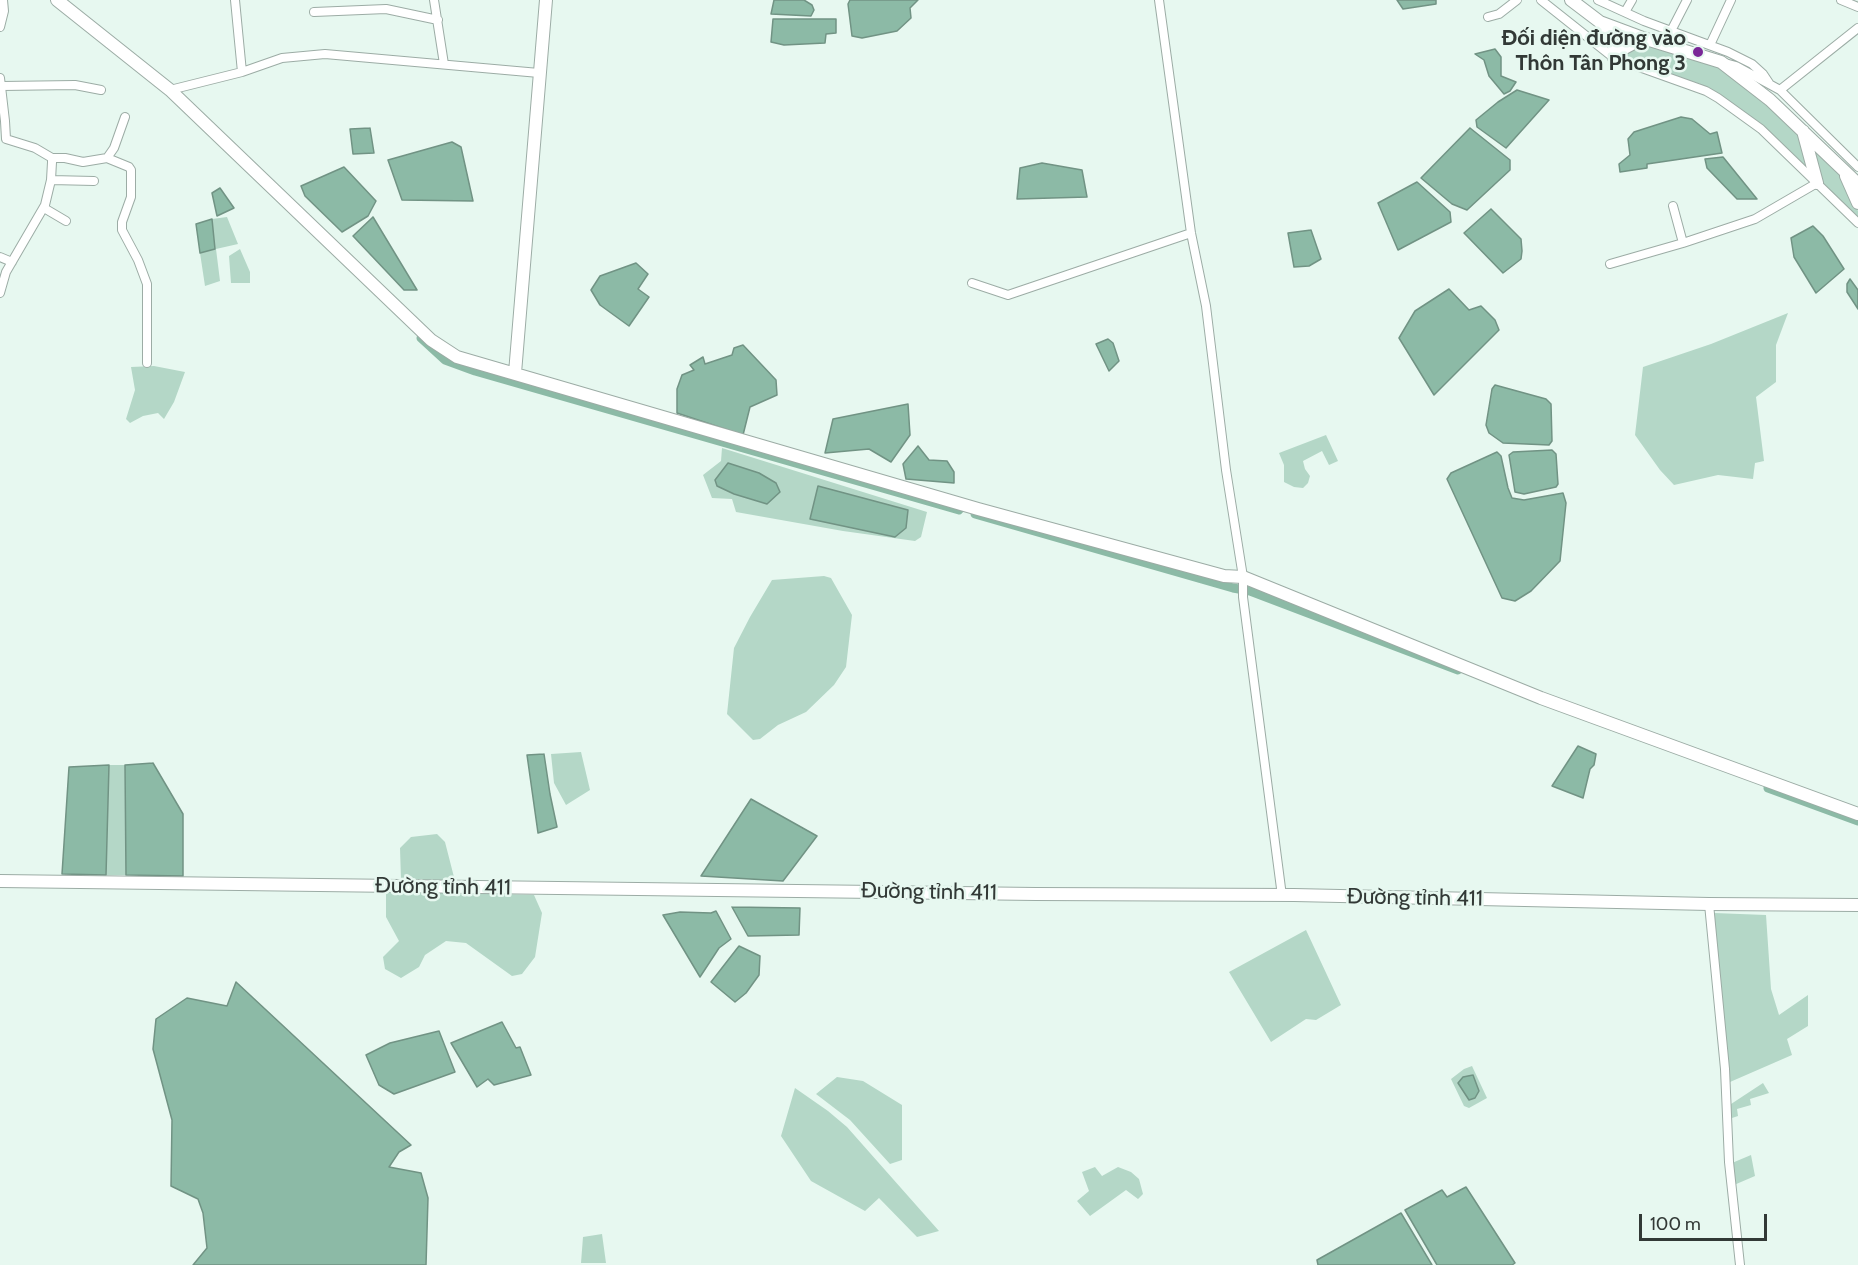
<!DOCTYPE html>
<meta charset="utf-8">
<style>
body{margin:0}
#map{position:relative;width:1858px;height:1265px;overflow:hidden;background:#e7f8f0;font-family:Cabin,sans-serif}
canvas{display:block}
.scale{position:absolute;left:1639px;top:1214px;width:128px;height:27px;box-sizing:border-box;border:3px solid #323936;border-top:0;padding-left:8px;font-size:18px;line-height:21px;white-space:nowrap;color:#323936;-webkit-text-stroke:4px #e7f8f0;paint-order:stroke}
</style>
<div id="map">
<canvas width="1858" height="1265"></canvas>
<div class="scale">100 m</div>
</div>
<script>
const ctx = document.querySelector('canvas').getContext('2d');
ctx.lineJoin = 'round';
function fillPath(path, color) {
  ctx.fillStyle = color;
  ctx.fill(path, 'evenodd');
}
function shape(rows) {
  const path = new Path2D();
  for (const r of rows) {
    path.moveTo(r[0], r[1]);
    for (let i = 2; i < r.length; i += 2) path.lineTo(r[i], r[i + 1]);
  }
  return path;
}
function strokePath(path, color, width, dash) {
  ctx.strokeStyle = color;
  ctx.lineWidth = width;
  ctx.lineCap = dash ? 'butt' : 'round';
  ctx.setLineDash(dash || []);
  ctx.stroke(path);
}
function label(font, color, halo, rows, align = 'center') {
  ctx.font = font + ' Cabin,sans-serif';
  ctx.lineWidth = 5;
  ctx.setLineDash([]);
  ctx.textBaseline = 'middle';
  ctx.strokeStyle = halo;
  ctx.fillStyle = color;
  for (const [text, x, y, turn = 0] of rows) {
    ctx.save();
    ctx.translate(x, y);
    ctx.rotate((+turn || 0) * Math.PI / 180);
    ctx.textAlign = isNaN(turn) ? turn : align;
    if (halo) ctx.strokeText(text, 0, 0);
    ctx.fillText(text, 0, 0);
    ctx.restore();
  }
}
const green = shape([
 [1646,42,1717,66,1744,83,1801,133,1814,177,1713,91,1700,84,1618,56],
 [1809,138,1838,167,1858,211,1858,220,1819,182],
 [227,217,238,244,216,249,220,281,205,286,200,253,215,249,212,219],
 [240,249,250,272,250,283,231,283,229,256],
 [1788,313,1776,345,1776,382,1756,397,1764,461,1755,463,1753,479,1718,475,1674,485,1660,470,1635,435,1643,367,1711,344],
 [154,366,185,372,174,402,164,419,158,413,143,416,130,423,126,419,135,390,131,367],
 [1326,435,1338,461,1329,465,1322,451,1303,461,1305,469,1310,476,1308,483,1303,488,1294,487,1284,482,1284,465,1279,453],
 [722,448,927,512,921,537,915,541,843,531,736,512,732,499,712,498,703,475,721,461],
 [824,576,831,578,852,615,846,667,834,685,806,712,778,725,760,739,753,740,727,714,734,648,750,617,772,580],
 [581,752,590,790,566,805,554,783,551,754],
 [109,765,125,765,126,875,106,875],
 [437,834,445,842,455,881,401,880,400,848,411,837],
 [386,891,534,895,542,913,535,957,522,974,512,976,466,943,446,941,425,955,419,967,401,978,385,969,383,957,399,941,386,917],
 [1714,913,1766,915,1771,989,1779,1015,1808,995,1808,1026,1787,1039,1792,1055,1730,1082],
 [1306,930,1341,1005,1316,1020,1306,1019,1271,1042,1229,972],
 [1472,1066,1487,1098,1469,1108,1464,1106,1451,1079,1464,1069],
 [837,1077,863,1081,902,1105,902,1160,890,1164,850,1120,816,1094],
 [1763,1083,1769,1093,1750,1099,1751,1105,1737,1109,1738,1116,1729,1119,1728,1106],
 [795,1088,828,1111,847,1127,939,1231,917,1237,879,1198,865,1211,811,1181,781,1136],
 [1751,1155,1755,1176,1734,1185,1732,1163],
 [1095,1167,1102,1176,1118,1167,1131,1172,1139,1179,1143,1194,1138,1199,1126,1190,1090,1216,1077,1201,1089,1191,1082,1172],
 [602,1234,606,1263,581,1263,583,1237]
]);
const water = shape([
 [774,0,804,0,812,5,814,10,811,16,771,14,774,0],
 [850,0,918,0,910,8,911,18,897,31,862,38,852,36,848,4,850,0],
 [1397,0,1436,0,1436,4,1403,9,1397,0],
 [773,19,836,19,836,33,826,34,825,43,784,45,771,42,773,19],
 [1495,49,1501,57,1501,76,1516,82,1510,91,1504,94,1489,76,1484,60,1475,54,1495,49],
 [1517,90,1549,100,1506,148,1477,127,1476,120,1498,102,1517,90],
 [1681,117,1692,119,1710,134,1717,132,1722,153,1647,164,1647,168,1620,172,1619,164,1630,155,1628,139,1634,132,1681,117],
 [370,128,374,153,353,154,350,129,370,128],
 [1470,128,1510,160,1510,170,1467,210,1452,204,1421,178,1470,128],
 [452,142,461,147,473,201,402,200,388,160,452,142],
 [1723,157,1757,199,1737,199,1707,168,1705,159,1723,157],
 [1042,163,1082,170,1087,197,1017,199,1020,168,1042,163],
 [344,167,376,201,368,216,342,232,305,196,301,186,344,167],
 [1417,182,1450,212,1451,222,1398,250,1378,203,1417,182],
 [220,188,234,208,217,216,212,193,220,188],
 [1491,209,1521,239,1522,251,1521,259,1503,273,1464,233,1491,209],
 [373,217,417,290,404,290,353,236,373,217],
 [212,219,215,249,200,253,196,224,212,219],
 [1813,226,1823,236,1844,269,1816,293,1794,257,1791,238,1813,226],
 [1311,230,1321,259,1309,266,1294,267,1288,233,1311,230],
 [636,263,648,274,638,289,649,297,629,326,600,305,591,290,600,276,636,263],
 [1850,279,1858,290,1858,309,1847,292,1847,284,1850,279],
 [1449,289,1469,310,1481,306,1495,320,1499,330,1434,395,1399,338,1415,311,1449,289],
 [1108,339,1113,343,1119,361,1109,371,1096,344,1108,339],
 [743,345,776,380,777,395,750,407,743,435,677,413,677,389,682,375,694,370,690,365,703,357,705,364,732,355,734,348,743,345],
 [1495,385,1546,399,1551,404,1552,441,1549,445,1503,443,1489,433,1486,425,1492,389,1495,385],
 [908,404,910,435,891,462,869,449,825,453,833,419,908,404],
 [918,446,929,460,947,461,954,472,954,483,906,479,903,464,918,446],
 [1552,450,1556,454,1558,484,1556,487,1524,494,1515,492,1509,455,1513,452,1552,450],
 [1497,452,1501,456,1508,488,1512,498,1524,500,1563,493,1566,503,1560,561,1531,591,1515,601,1502,598,1447,479,1451,473,1497,452],
 [728,463,759,473,776,483,780,492,767,504,734,494,717,486,715,480,728,463],
 [818,486,908,510,906,528,895,537,810,519,818,486],
 [1578,746,1596,754,1594,765,1590,769,1583,798,1552,786,1578,746],
 [544,754,550,794,557,827,538,833,527,755,544,754],
 [153,763,183,814,183,876,126,875,125,765,153,763],
 [109,765,106,875,62,874,69,767,109,765],
 [751,799,817,836,783,881,701,876,751,799],
 [732,907,800,908,799,935,748,936,732,907],
 [716,911,731,939,719,948,700,977,663,915,680,912,711,913,716,911],
 [739,946,760,956,759,975,746,993,735,1002,711,982,739,946],
 [236,982,411,1145,399,1152,389,1167,421,1173,428,1198,426,1265,193,1265,207,1248,203,1213,198,1199,171,1186,172,1120,153,1049,156,1019,187,998,227,1006,236,982],
 [502,1022,516,1048,520,1047,531,1075,494,1085,488,1079,477,1087,451,1043,502,1022],
 [439,1031,455,1072,394,1094,379,1085,366,1055,390,1043,439,1031],
 [1473,1075,1479,1091,1475,1098,1469,1100,1458,1083,1463,1077,1473,1075],
 [1466,1187,1515,1263,1512,1265,1437,1265,1405,1210,1442,1190,1447,1197,1466,1187],
 [1401,1213,1432,1265,1318,1265,1317,1260,1401,1213]
]);
const canal = shape([
 [421,338,445,360,475,371,959,510],
 [975,514,1233,588,1250,591,1458,670],
 [1768,788,1858,821]
]);
const street = shape([
 [235,0,242,72],
 [434,0,444,64],
 [1159,0,1191,233,1206,306,1226,470,1243,577,1243,597,1282,896],
 [1541,0,1614,58,1706,91,1718,98,1761,129,1858,223],
 [1598,0,1644,21,1728,52,1752,64,1763,74,1769,83],
 [1841,0,1858,7],
 [314,12,386,9,438,20],
 [1625,12,1632,0],
 [1488,17,1499,14,1517,0],
 [0,27,4,11,3,0],
 [1671,31,1687,0],
 [1710,45,1731,0],
 [1725,63,1736,66,1780,90,1858,28],
 [0,78,5,121,6,139,35,148,52,158,52,162,51,180,45,205,6,272,0,293],
 [2,86,75,85,101,90],
 [170,90,242,72,282,58,325,54,539,73],
 [1780,90,1858,167],
 [52,158,65,158,83,162,107,158,114,148,125,117],
 [107,158,129,167,131,170,131,197,122,222,122,230,138,260,147,284,147,363],
 [51,180,94,181],
 [1673,206,1683,243],
 [44,208,66,221],
 [0,257,12,262],
 [1610,264,1683,243,1755,219,1817,183],
 [972,283,1008,295,1191,233],
 [1709,904,1725,1069,1729,1162,1740,1265]
]);
const secondary = shape([
 [57,0,170,90,431,340,457,357,978,509,1224,576,1243,577,1541,698,1858,814],
 [1571,0,1600,22,1643,38,1721,62,1770,100,1858,184],
 [1600,22,1617,52],
 [1614,58,1617,52,1643,38],
 [1803,131,1817,183],
 [1846,176,1858,203],
 [515,373,546,0],
 [0,881,1036,894,1294,895,1709,904,1858,905]
]);
const markers = [
 [1698,52,6,"#7a2797"]
];
const poiNames = [
 ["Đối diện đường vào",1686,39],
 ["Thôn Tân Phong 3",1686,64]
];
const streetNames = [
 ["Đường tỉnh 411",443,887,1],
 ["Đường tỉnh 411",929,892,1],
 ["Đường tỉnh 411",1415,898,1]
];
fillPath(green, '#b4d7c7');
fillPath(water, '#8cbaa6');
strokePath(water, '#719384', 1.5);
strokePath(canal, '#8cbaa6', 9);
strokePath(street, '#9caca5', 10);
strokePath(secondary, '#9caca5', 14);
strokePath(street, '#fff', 8);
strokePath(secondary, '#fff', 12);
for (const [x, y, r, color] of markers) {
  const dot = new Path2D();
  dot.arc(x, y, r, 0, 2 * Math.PI);
  ctx.fillStyle = color;
  ctx.fill(dot);
  strokePath(dot, '#e7f8f0', 2);
}
label('bold 22px', '#323936', '#e7f8f0', poiNames, 'right');
label('22px', '#323936', '#e7f8f0', streetNames);
</script>
